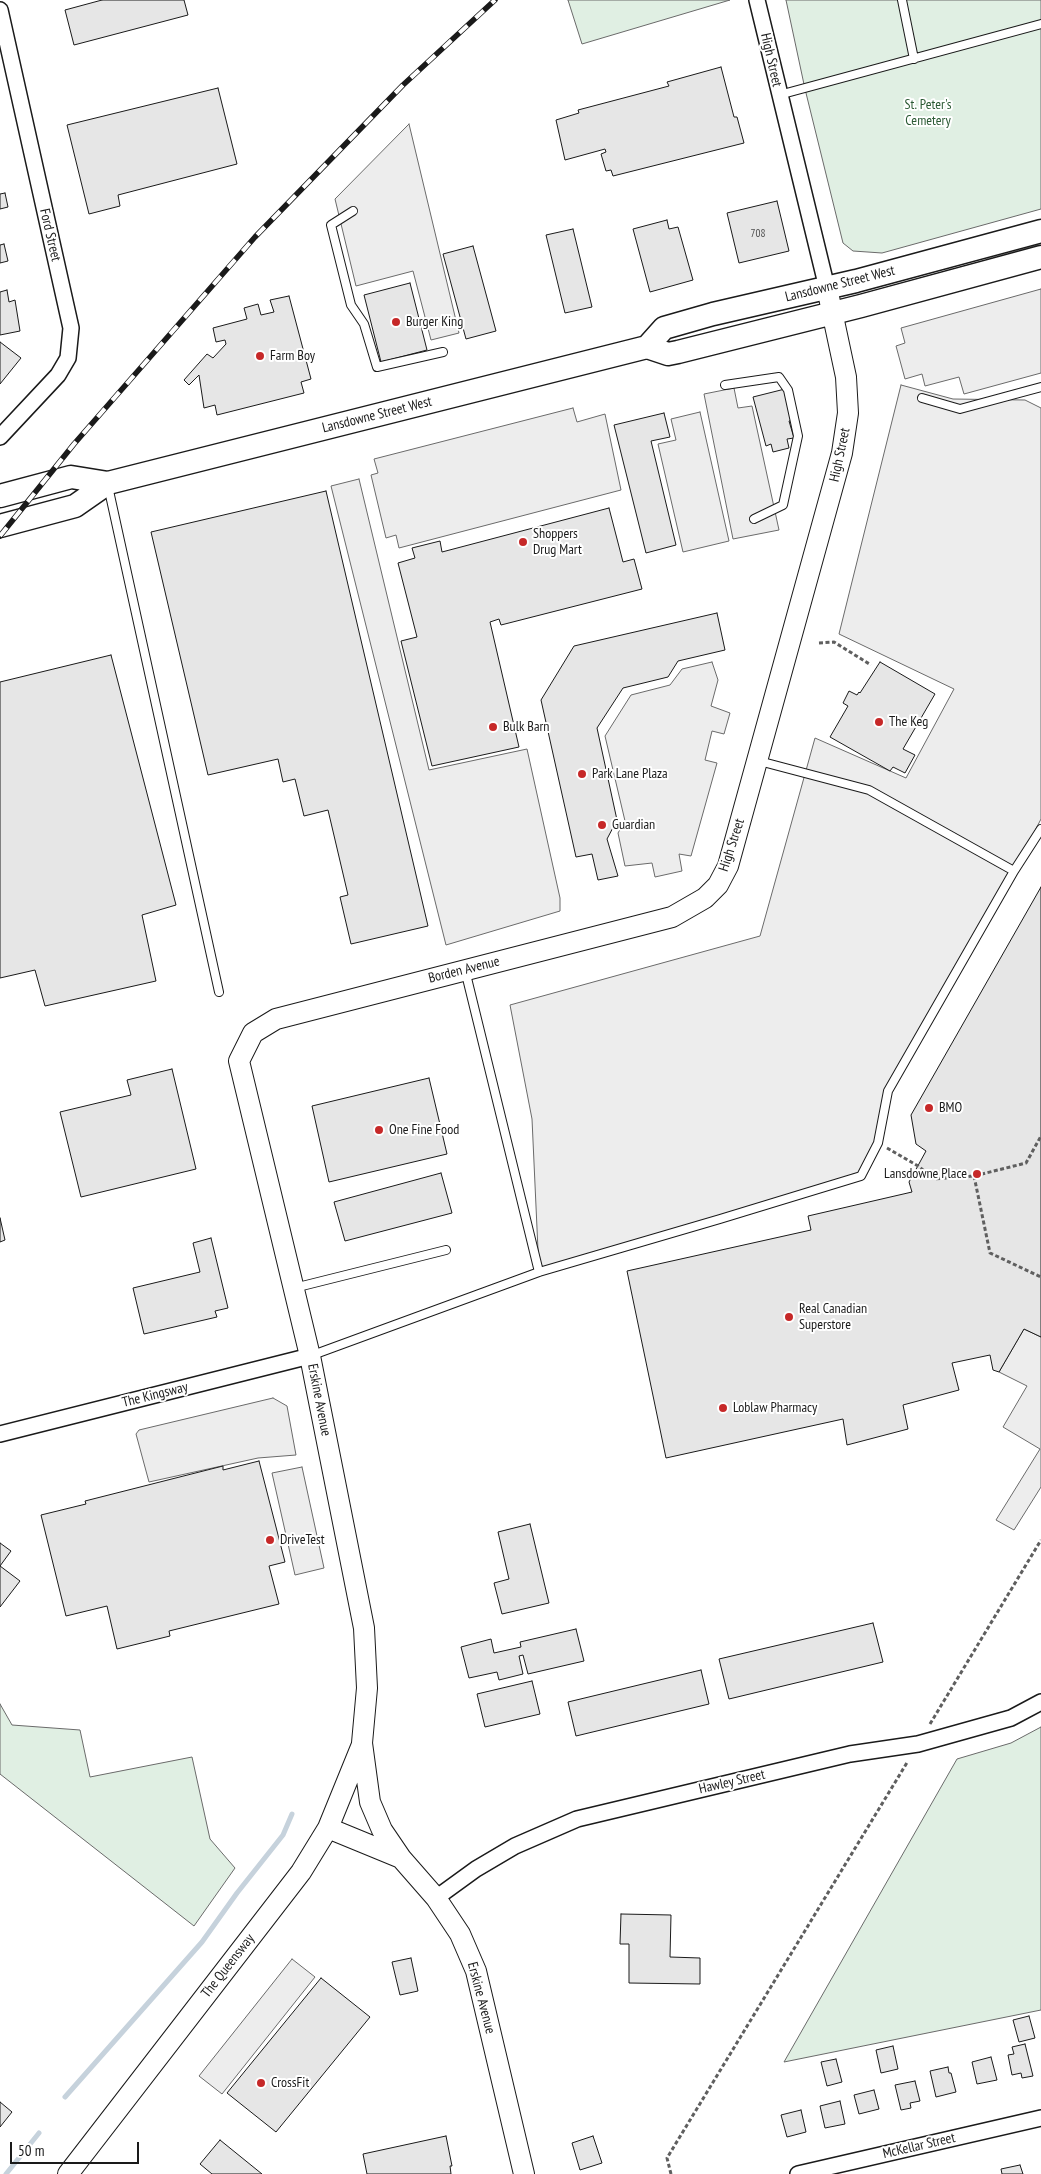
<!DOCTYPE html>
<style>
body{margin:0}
#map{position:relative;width:1041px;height:2174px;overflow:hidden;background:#fff;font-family:"PT Sans Narrow",sans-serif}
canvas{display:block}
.scale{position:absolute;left:10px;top:2142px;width:129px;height:22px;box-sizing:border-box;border:2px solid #1a1a1a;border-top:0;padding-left:6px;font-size:15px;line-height:18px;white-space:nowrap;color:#1a1a1a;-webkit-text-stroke:4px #fff;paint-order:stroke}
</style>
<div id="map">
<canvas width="1041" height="2174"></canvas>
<div class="scale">50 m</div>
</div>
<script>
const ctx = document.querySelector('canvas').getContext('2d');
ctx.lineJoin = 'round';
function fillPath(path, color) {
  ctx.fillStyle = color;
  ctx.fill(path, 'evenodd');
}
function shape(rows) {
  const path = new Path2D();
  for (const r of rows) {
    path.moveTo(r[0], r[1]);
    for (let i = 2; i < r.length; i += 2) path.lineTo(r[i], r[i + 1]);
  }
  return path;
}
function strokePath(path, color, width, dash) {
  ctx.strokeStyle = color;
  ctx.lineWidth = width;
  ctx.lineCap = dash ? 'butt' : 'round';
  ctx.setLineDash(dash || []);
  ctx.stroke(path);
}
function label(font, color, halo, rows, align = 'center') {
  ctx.font = font + ' "PT Sans Narrow",sans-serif';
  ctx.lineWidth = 4;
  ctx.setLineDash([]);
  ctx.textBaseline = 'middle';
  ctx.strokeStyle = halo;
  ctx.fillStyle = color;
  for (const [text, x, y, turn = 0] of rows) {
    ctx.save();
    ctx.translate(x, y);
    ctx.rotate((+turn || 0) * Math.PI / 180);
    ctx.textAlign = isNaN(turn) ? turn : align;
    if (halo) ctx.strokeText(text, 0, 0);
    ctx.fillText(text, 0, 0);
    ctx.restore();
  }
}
const green = shape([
 [568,0,730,0,582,44,568,0],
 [786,0,1041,0,1041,209,882,253,853,251,843,243,805,89,786,0],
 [0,1704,12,1725,80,1730,90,1777,192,1757,210,1839,235,1868,194,1926,0,1774,0,1704],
 [1041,1727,1041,2010,784,2062,957,1759,1011,1743,1041,1727]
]);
const parking = shape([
 [409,124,459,333,431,340,413,271,356,286,335,199,409,124],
 [1041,289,1041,373,964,394,959,377,925,386,922,374,905,379,896,346,905,343,901,328,1041,289],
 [901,385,953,399,1025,400,1041,408,1041,819,1014,871,888,1091,878,1143,861,1176,539,1272,532,1119,510,1005,760,936,815,738,906,778,954,689,839,634,901,385],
 [734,388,738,408,752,406,779,530,733,539,704,394,734,388],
 [573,408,577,422,605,414,621,490,399,548,396,535,386,538,371,475,378,473,374,459,573,408],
 [700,412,729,541,683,552,658,444,676,440,671,419,700,412],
 [359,479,429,770,527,749,560,898,560,911,446,945,331,486,359,479],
 [712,662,718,680,711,706,730,713,724,734,712,731,705,760,717,763,691,856,679,854,682,871,655,877,652,863,625,866,618,833,625,821,605,736,631,695,670,685,682,669,712,662],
 [1024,1329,1041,1337,1041,1487,1014,1530,996,1520,1040,1449,1003,1427,1027,1386,999,1372,1024,1329],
 [273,1398,287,1406,296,1455,258,1458,149,1482,136,1434,139,1430,273,1398],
 [302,1467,324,1568,295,1575,272,1473,302,1467],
 [292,1959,315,1977,222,2094,199,2076,292,1959]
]);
const stream = shape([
 [65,2097,202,1942,237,1893,283,1835,292,1814],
 [6,2174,39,2133]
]);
const building = shape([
 [102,0,184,0,188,15,74,45,65,10,102,0],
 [721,67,734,117,737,117,744,143,613,176,611,170,606,171,601,154,606,152,605,149,565,160,556,120,579,113,578,110,669,86,667,82,721,67],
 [218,88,237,164,118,195,120,206,89,214,67,125,218,88],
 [5,193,8,207,0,209,0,194,5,193],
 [777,201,789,251,739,263,727,213,777,201],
 [667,220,669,229,678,227,693,280,650,292,633,229,667,220],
 [573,229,592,307,565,313,546,235,573,229],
 [4,244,8,261,0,263,0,245,4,244],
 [473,246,496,331,466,339,443,254,473,246],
 [410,283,427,350,381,362,364,295,410,283],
 [7,290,9,302,15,300,20,331,0,335,0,292,7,290],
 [289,296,311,379,301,382,304,393,217,415,215,405,204,408,199,375,189,385,184,380,207,354,213,358,226,344,225,340,216,342,213,328,247,319,244,308,258,304,261,315,274,312,270,300,289,296],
 [0,342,21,358,0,384,0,342],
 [785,389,793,420,789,421,794,438,787,439,789,448,773,452,771,444,766,446,753,397,785,389],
 [664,413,670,437,651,441,676,545,646,553,614,425,664,413],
 [326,491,428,926,351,944,340,897,348,895,328,810,304,816,295,779,283,782,278,759,208,775,151,532,326,491],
 [609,508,623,562,634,559,642,589,501,625,499,619,490,622,519,747,432,766,401,641,417,637,398,563,415,558,412,548,440,541,442,552,609,508],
 [717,613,725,650,678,661,668,677,623,688,597,728,617,820,607,839,618,876,598,880,592,854,576,857,541,700,574,646,717,613],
 [111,655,176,905,142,915,156,981,45,1006,35,970,0,978,0,682,111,655],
 [880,662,935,694,903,749,915,755,905,773,893,767,890,771,830,737,848,706,843,703,849,691,857,695,859,692,860,693,880,662],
 [1041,887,1041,1337,1024,1329,999,1372,993,1370,990,1355,952,1363,959,1390,903,1405,908,1429,847,1445,843,1419,666,1458,627,1271,811,1230,808,1216,912,1192,909,1182,926,1151,916,1144,911,1115,1041,887],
 [172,1069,196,1169,81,1197,60,1112,131,1095,127,1080,172,1069],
 [429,1078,447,1154,329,1182,312,1106,429,1078],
 [441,1173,452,1213,345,1241,334,1202,441,1173],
 [0,1218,5,1240,0,1242,0,1218],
 [211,1238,228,1308,215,1311,217,1317,144,1334,133,1288,200,1272,193,1243,211,1238],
 [259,1461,285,1562,269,1566,279,1604,169,1631,170,1636,117,1649,107,1606,66,1616,41,1515,86,1504,85,1501,223,1466,223,1470,259,1461],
 [530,1524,549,1603,502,1614,494,1583,509,1579,498,1532,530,1524],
 [0,1543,11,1551,0,1566,0,1543],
 [0,1566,20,1581,0,1607,0,1566],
 [873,1623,883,1662,729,1699,719,1659,873,1623],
 [576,1629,584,1661,528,1674,523,1655,519,1656,523,1674,499,1680,497,1672,469,1678,461,1647,491,1639,494,1653,521,1647,520,1642,576,1629],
 [701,1670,709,1704,576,1736,568,1702,701,1670],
 [532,1681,540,1714,485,1727,477,1694,532,1681],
 [621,1914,671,1915,670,1957,700,1958,700,1984,629,1983,629,1944,620,1944,621,1914],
 [411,1958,418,1991,400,1995,392,1962,411,1958],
 [321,1978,370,2017,276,2132,227,2093,321,1978],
 [1029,2016,1035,2038,1019,2042,1013,2020,1029,2016],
 [1025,2044,1033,2076,1022,2078,1021,2073,1012,2075,1008,2055,1014,2054,1012,2047,1025,2044],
 [893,2046,898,2069,881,2073,876,2050,893,2046],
 [991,2057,997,2080,977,2084,972,2062,991,2057],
 [836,2059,842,2082,827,2086,821,2062,836,2059],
 [948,2067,949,2073,951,2073,956,2092,936,2097,930,2071,948,2067],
 [915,2081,920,2101,910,2103,911,2108,901,2110,895,2085,915,2081],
 [874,2090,879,2109,859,2114,854,2095,874,2090],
 [840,2101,845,2124,825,2128,820,2106,840,2101],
 [0,2102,12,2112,0,2127,0,2102],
 [801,2110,806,2132,787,2137,781,2115,801,2110],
 [446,2136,452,2166,450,2166,451,2174,367,2174,363,2154,446,2136],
 [593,2136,602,2163,580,2170,572,2143,593,2136],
 [220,2140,262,2174,212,2174,200,2164,220,2140],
 [1020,2165,1023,2174,1002,2174,1001,2169,1020,2165]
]);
const path = shape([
 [819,643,834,642,871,665],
 [887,1148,918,1166,934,1179,974,1176,1026,1163,1041,1136],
 [974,1176,990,1253,1041,1277],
 [930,1724,1041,1540],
 [671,2174,667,2158,908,1761]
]);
const service = shape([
 [902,0,914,59],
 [779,95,1041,24],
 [353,211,331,225,351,305,364,324,377,367,443,352],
 [725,385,779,377,788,390,798,436,783,505,754,519],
 [922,398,960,409,1041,387],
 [108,486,219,992],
 [1014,871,1041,829],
 [465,970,539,1272],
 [294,1288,446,1250],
 [310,1356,539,1272,720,1219,861,1176,878,1143,888,1091,1014,871,869,790,759,761]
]);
const minor = shape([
 [757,0,827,288],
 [0,10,71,328,68,358,58,375,0,437],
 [0,1434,310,1356],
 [436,1898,476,1869,515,1846,577,1819,850,1754,918,1744,1011,1718,1041,1702],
 [798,2174,1041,2118]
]);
const tertiary = shape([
 [328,1828,401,1858,436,1898,460,1934,476,1971,524,2174],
 [401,1858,382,1830,370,1802,362,1743,367,1688,364,1628,310,1356,239,1061,253,1033,276,1019,672,917,705,898,718,885,728,866,842,453,848,413,846,377,827,288],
 [68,2174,301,1872,328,1828,361,1747]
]);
const secondary = shape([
 [647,347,664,328,713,314,856,281,1041,231],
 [0,496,71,477,108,483],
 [0,526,75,506,108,483,647,347,668,354,678,352,861,306,1041,257]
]);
const rail = shape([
 [0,536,74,444,255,237,403,85,495,0]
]);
const markers = [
 [396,322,5,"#c62828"],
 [260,356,5,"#c62828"],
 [523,542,5,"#c62828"],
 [879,722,5,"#c62828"],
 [493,727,5,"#c62828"],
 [582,774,5,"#c62828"],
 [602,825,5,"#c62828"],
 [929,1108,5,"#c62828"],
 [379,1130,5,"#c62828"],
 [977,1174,5,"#c62828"],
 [789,1317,5,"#c62828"],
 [723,1408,5,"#c62828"],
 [270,1540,5,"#c62828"],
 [261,2083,5,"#c62828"]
];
const numberNames = [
 ["708",758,234]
];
const streetNames = [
 ["High Street",771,60,77],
 ["Ford Street",50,235,77],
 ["Lansdowne Street West",840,284,-14],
 ["Lansdowne Street West",377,415,-14],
 ["High Street",840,455,-78],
 ["High Street",732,845,-72],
 ["Borden Avenue",464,970,-14],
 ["The Kingsway",155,1395,-14],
 ["Erskine Avenue",319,1400,79],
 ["Hawley Street",732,1782,-13],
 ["The Queensway",228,1966,-52],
 ["Erskine Avenue",481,1998,75],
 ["McKellar Street",919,2146,-13]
];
const parkNames = [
 ["St. Peter's",928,105],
 ["Cemetery",928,121]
];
const poiNames = [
 ["Burger King",406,322],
 ["Farm Boy",270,356],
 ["Shoppers",533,534],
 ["Drug Mart",533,550],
 ["The Keg",889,722],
 ["Bulk Barn",503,727],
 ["Park Lane Plaza",592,774],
 ["Guardian",612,825],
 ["BMO",939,1108],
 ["One Fine Food",389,1130],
 ["Lansdowne Place",967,1174,"right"],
 ["Real Canadian",799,1309],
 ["Superstore",799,1325],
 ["Loblaw Pharmacy",733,1408],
 ["DriveTest",280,1540],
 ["CrossFit",271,2083]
];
fillPath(green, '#e0efe3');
strokePath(green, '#6a6a6a', 1);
fillPath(parking, '#ededed');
strokePath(parking, '#6a6a6a', 1);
strokePath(stream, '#c6d2dc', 5);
fillPath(building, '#e6e6e6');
strokePath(building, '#1a1a1a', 1);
strokePath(service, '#1a1a1a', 10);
strokePath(minor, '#1a1a1a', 18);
strokePath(tertiary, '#1a1a1a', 22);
strokePath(secondary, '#1a1a1a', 25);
strokePath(path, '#5f5f5f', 3, [4, 2.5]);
strokePath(service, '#fff', 8);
strokePath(minor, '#fff', 15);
strokePath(tertiary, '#fff', 20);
strokePath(secondary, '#fff', 22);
strokePath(rail, '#1a1a1a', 5.5);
strokePath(rail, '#fff', 4, [11]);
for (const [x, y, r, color] of markers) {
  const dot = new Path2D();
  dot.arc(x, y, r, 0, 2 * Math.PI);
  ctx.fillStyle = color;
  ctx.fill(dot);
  strokePath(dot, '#fff', 2);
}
label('11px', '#4d4d4d', null, numberNames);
label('14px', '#1a1a1a', '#fff', streetNames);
label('14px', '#2b5a34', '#fff', parkNames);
label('14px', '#1a1a1a', '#fff', poiNames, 'left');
</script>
